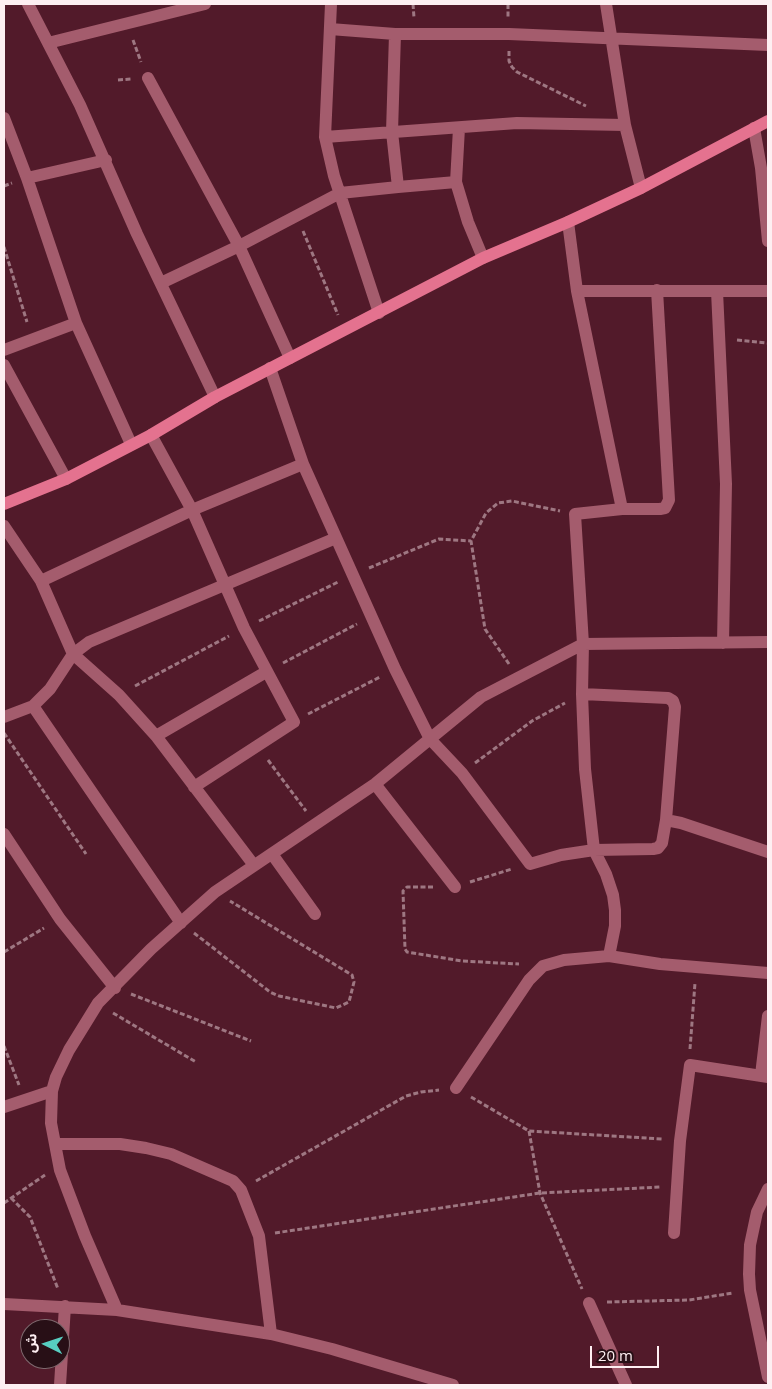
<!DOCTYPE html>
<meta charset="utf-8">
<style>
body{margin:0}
#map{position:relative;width:772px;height:1389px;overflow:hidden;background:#521a2a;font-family:"Open Sans","Noto Sans Arabic",sans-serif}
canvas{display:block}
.frame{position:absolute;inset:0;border:5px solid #feeff2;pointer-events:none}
.north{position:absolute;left:20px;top:1319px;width:50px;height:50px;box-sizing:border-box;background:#280f16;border:1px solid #7e696e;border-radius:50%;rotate:274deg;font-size:14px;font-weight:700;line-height:20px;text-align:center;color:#feeff2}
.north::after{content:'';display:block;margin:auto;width:18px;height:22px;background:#57cec1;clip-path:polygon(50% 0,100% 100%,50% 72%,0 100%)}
.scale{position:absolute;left:590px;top:1346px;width:69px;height:22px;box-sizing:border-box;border:2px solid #feeff2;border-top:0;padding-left:6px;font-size:15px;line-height:18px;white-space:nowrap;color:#feeff2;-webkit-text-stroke:4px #280f16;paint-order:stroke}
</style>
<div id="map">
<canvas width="772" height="1389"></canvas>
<div class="frame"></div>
<div class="north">ش</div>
<div class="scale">20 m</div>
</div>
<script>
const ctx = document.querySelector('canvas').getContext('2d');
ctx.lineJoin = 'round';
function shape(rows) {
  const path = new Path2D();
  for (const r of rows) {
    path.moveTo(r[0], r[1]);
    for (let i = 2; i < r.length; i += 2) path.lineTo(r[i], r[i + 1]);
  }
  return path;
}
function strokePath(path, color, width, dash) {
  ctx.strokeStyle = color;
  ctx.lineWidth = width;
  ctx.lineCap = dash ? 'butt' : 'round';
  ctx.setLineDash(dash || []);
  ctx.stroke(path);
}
const path = shape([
 [413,4,414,18],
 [508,4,508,17],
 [133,40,141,62],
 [509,51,509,61,512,67,517,72,586,106],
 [118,80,131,79],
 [4,186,12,183],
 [303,231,338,315],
 [4,247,27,322],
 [737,340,768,343],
 [369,568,439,539,471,541],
 [259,621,338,582],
 [283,663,357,624],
 [509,664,485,629,471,541,486,513,498,503,512,501,560,511],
 [135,686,229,636],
 [308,714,380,677],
 [4,733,86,854],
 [268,760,306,811],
 [475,763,532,721,565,703],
 [470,882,512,869],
 [433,887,407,887,403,891,405,949,407,952,462,961,519,964],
 [194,933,270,992,279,996,336,1008,349,1002,354,982,352,975,230,901],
 [4,952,44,928],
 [131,994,251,1041],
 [113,1013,196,1062],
 [4,1046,19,1085],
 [690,1049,695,983],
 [471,1097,529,1131,662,1139],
 [529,1131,540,1193,582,1289],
 [256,1181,406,1096,421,1092,439,1090],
 [11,1198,30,1217,58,1289],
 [4,1203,45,1175],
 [275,1233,540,1193,660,1187],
 [607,1302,689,1300,733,1293]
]);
const street = shape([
 [28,4,80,105,137,234,215,397],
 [331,4,325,137,334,176,379,313],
 [606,4,625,125,641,188],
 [330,29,395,34,509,34,768,45],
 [395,34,392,132,398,187,456,182],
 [48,43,205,4],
 [148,78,239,246,290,358],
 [4,118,27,178,76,323,131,444],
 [459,128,456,182,468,222,483,258],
 [754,128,761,168,768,241],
 [325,137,517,123,625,125],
 [27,178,106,160],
 [568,222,577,291,622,509,575,514,583,644,582,694,585,769,594,850,606,874,613,895,615,910,615,926,609,956],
 [161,283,239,246,340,193,398,187],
 [577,291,768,291],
 [717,291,726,484,723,643],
 [4,350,76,323],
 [4,365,66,479],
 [270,368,303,464,395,669,430,739,462,773,530,864,561,855,594,850,653,849,658,848,662,843,666,820],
 [151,435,192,510,244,628,294,722,194,787],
 [622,509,660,509,665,508,669,500,657,290],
 [4,526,41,581,73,654,119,695,156,736,253,864],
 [41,581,192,510,303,464],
 [582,694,668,698,673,701,675,707,666,820,681,823,768,852],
 [33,706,181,923],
 [4,717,33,706,50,689,73,654,89,642,336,538],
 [156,736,266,672],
 [375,784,455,887],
 [4,834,60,919,115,988],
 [272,854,315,914],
 [761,1075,768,1016],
 [456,1088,529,980,543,966,564,960,609,956,660,964,768,973],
 [4,1107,52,1091],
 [55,1144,120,1144,146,1148,171,1154,233,1181,241,1190,259,1236,271,1334],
 [768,1189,757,1212,750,1245,749,1274,750,1290,768,1377],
 [674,1233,680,1141,690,1065,768,1077],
 [589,1303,626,1385],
 [4,1304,117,1310,271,1334,332,1349,453,1385],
 [117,1310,85,1236,60,1170,51,1123,52,1091,56,1077,69,1050,98,1003,151,949,215,892,375,784,481,697,583,644,768,642],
 [60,1385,65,1306]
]);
const secondary = shape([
 [4,504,66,479,151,435,215,397,483,258,568,222,641,188,768,121]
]);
strokePath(path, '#9e7782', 3, [5, 2.5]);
strokePath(street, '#a45c6d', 12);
strokePath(secondary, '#e4728f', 12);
</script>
